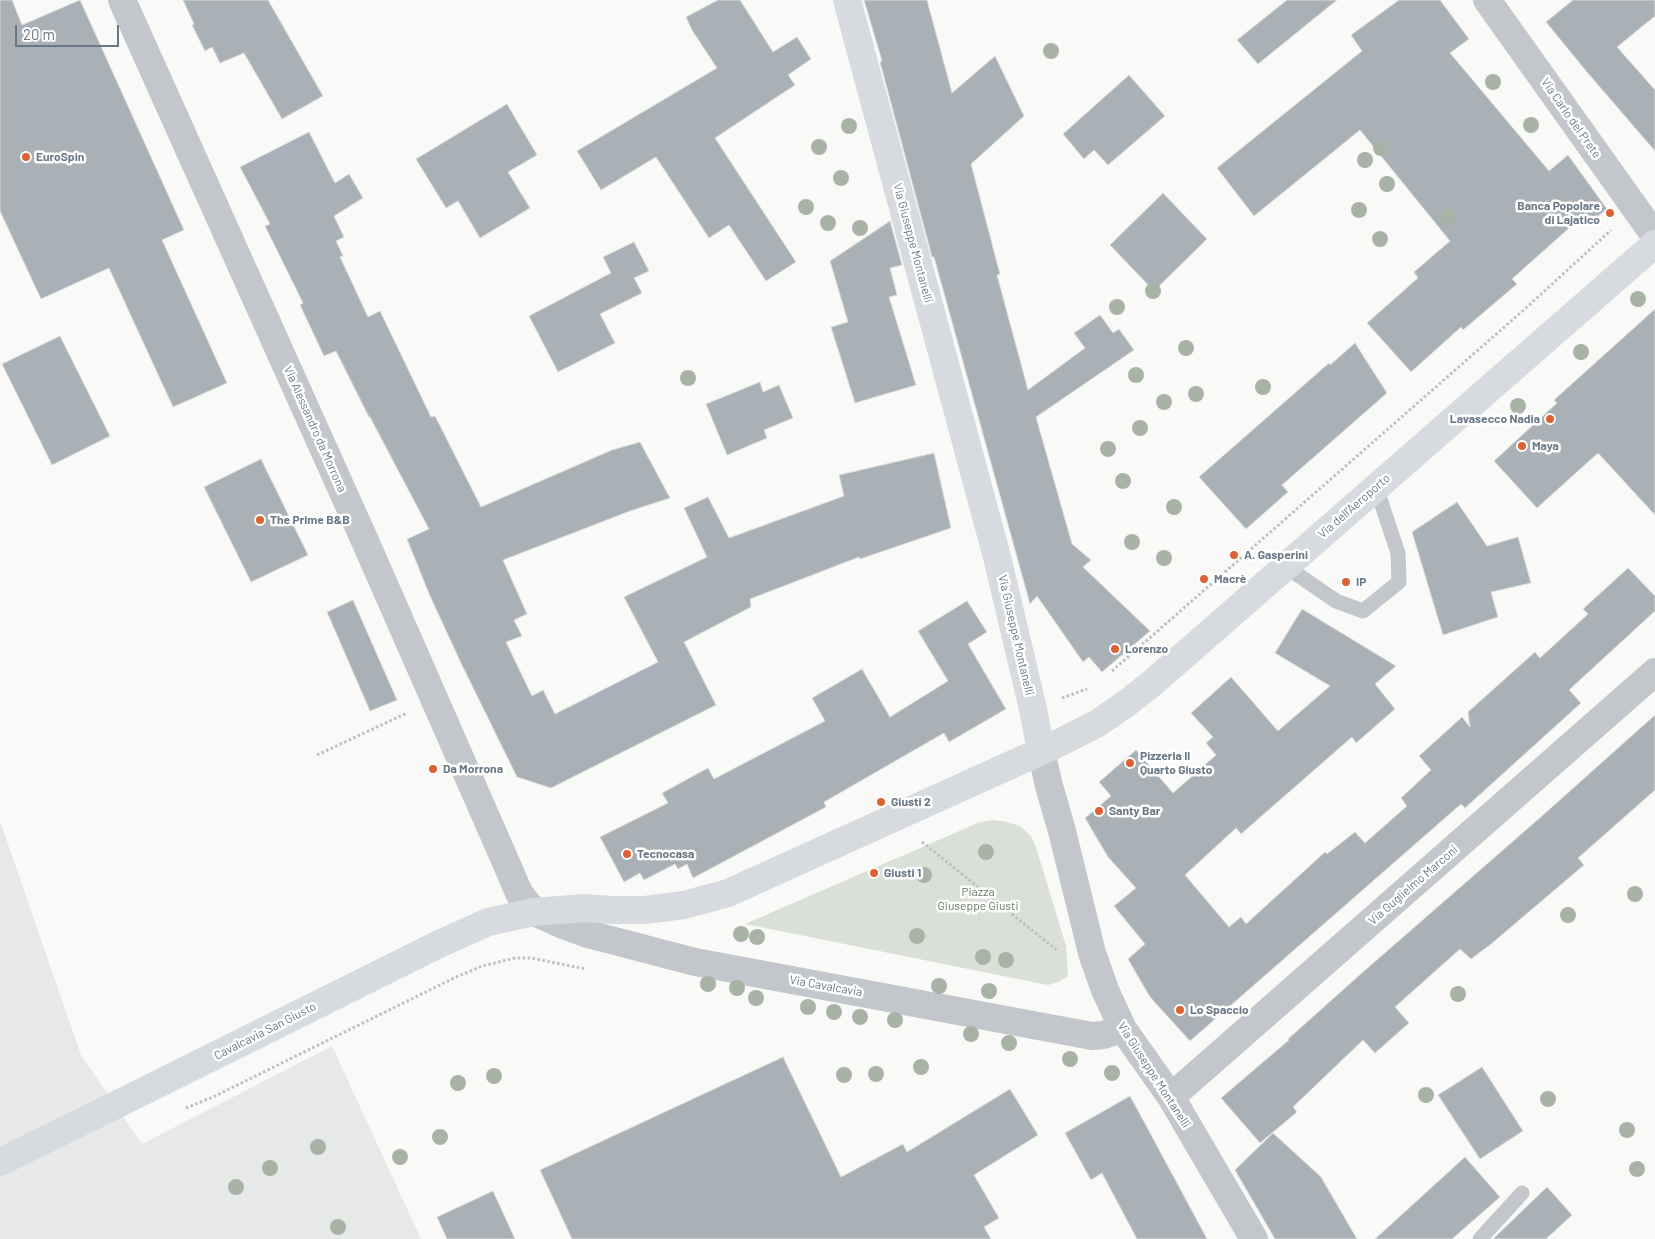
<!DOCTYPE html>
<meta charset="utf-8">
<style>
body{margin:0}
#map{position:relative;width:1655px;height:1239px;overflow:hidden;background:#f9f9f7;font-family:Barlow,sans-serif}
canvas{display:block}
.scale{position:absolute;left:15px;top:25px;width:104px;height:22px;box-sizing:border-box;border:2px solid #697886;border-top:0;padding-left:6px;font-size:15px;line-height:18px;white-space:nowrap;color:#697886;-webkit-text-stroke:4px #fff;paint-order:stroke}
</style>
<div id="map">
<canvas width="1655" height="1239"></canvas>
<div class="scale">20 m</div>
</div>
<script>
const ctx = document.querySelector('canvas').getContext('2d');
ctx.lineJoin = 'round';
function fillPath(path, color) {
  ctx.fillStyle = color;
  ctx.fill(path, 'evenodd');
}
function shape(rows) {
  const path = new Path2D();
  for (const r of rows) {
    path.moveTo(r[0], r[1]);
    for (let i = 2; i < r.length; i += 2) path.lineTo(r[i], r[i + 1]);
  }
  return path;
}
function strokePath(path, color, width, dash) {
  ctx.strokeStyle = color;
  ctx.lineWidth = width;
  ctx.lineCap = dash ? 'butt' : 'round';
  ctx.setLineDash(dash || []);
  ctx.stroke(path);
}
function label(font, color, halo, rows, align = 'center') {
  ctx.font = font + ' Barlow,sans-serif';
  ctx.lineWidth = 5;
  ctx.setLineDash([]);
  ctx.textBaseline = 'middle';
  ctx.strokeStyle = halo;
  ctx.fillStyle = color;
  for (const [text, x, y, turn = 0] of rows) {
    ctx.save();
    ctx.translate(x, y);
    ctx.rotate((+turn || 0) * Math.PI / 180);
    ctx.textAlign = isNaN(turn) ? turn : align;
    if (halo) ctx.strokeText(text, 0, 0);
    ctx.fillText(text, 0, 0);
    ctx.restore();
  }
}
const built = shape([
 [0,821,81,1055,142,1144,332,1046,421,1239,0,1239]
]);
const green = shape([
 [993,820,1007,822,1020,826,1031,836,1036,847,1066,946,1068,976,1059,982,1048,985,745,924,980,822]
]);
const building = shape([
 [0,0,12,0,22,25,80,0,184,230,162,240,227,383,173,407,109,268,41,299,0,211,0,0],
 [183,0,268,0,323,96,282,119,244,53,220,63,212,47,205,51,192,25,194,24,183,0],
 [718,0,740,0,773,52,797,37,811,59,788,75,795,85,715,138,796,262,766,281,729,225,709,238,656,157,601,190,577,151,717,68,692,30,686,17,718,0],
 [864,0,927,0,952,93,995,56,1024,116,971,164,1000,274,997,275,1028,390,1085,348,1074,333,1100,315,1113,333,1119,329,1134,350,1036,417,1072,544,1091,560,1083,567,1150,631,1102,672,1089,657,1083,662,1037,596,1030,604,934,257,932,257,880,62,882,61,864,0],
 [1287,0,1337,0,1258,64,1237,40,1287,0],
 [1399,0,1440,0,1469,39,1450,53,1549,171,1568,155,1607,209,1584,227,1577,221,1512,279,1517,284,1463,330,1461,327,1411,372,1367,323,1418,278,1414,272,1450,241,1360,130,1254,216,1217,168,1362,51,1351,35,1399,0],
 [1573,0,1655,0,1655,16,1617,47,1655,90,1655,151,1587,72,1546,22,1573,0],
 [1129,75,1165,116,1108,165,1094,150,1084,159,1063,134,1129,75],
 [507,104,537,155,508,172,530,208,480,238,458,201,446,208,416,159,507,104],
 [309,132,335,183,349,174,363,198,334,216,344,237,336,241,343,256,340,257,368,317,380,311,431,417,435,416,481,507,612,450,640,442,670,498,630,511,503,560,527,614,514,620,522,636,506,642,532,696,543,690,555,714,658,662,624,597,707,557,684,508,708,497,729,538,844,496,839,475,934,453,951,528,860,559,859,557,750,599,751,607,684,642,716,705,551,788,517,777,461,663,430,596,407,539,429,529,370,417,369,417,336,351,324,356,300,305,303,303,265,226,270,224,240,167,309,132],
 [1163,193,1207,239,1154,291,1110,245,1163,193],
 [890,221,902,265,890,268,897,295,889,297,916,385,855,403,831,327,848,322,830,261,890,221],
 [634,242,649,271,634,278,642,293,600,314,615,343,558,372,529,316,611,273,603,257,634,242],
 [1655,309,1655,515,1598,453,1537,508,1494,461,1557,403,1554,400,1655,309],
 [60,336,110,436,52,465,2,364,60,336],
 [1355,343,1387,393,1282,485,1288,492,1246,529,1199,477,1329,363,1330,365,1355,343],
 [760,382,763,392,779,385,793,418,764,430,767,438,727,455,706,404,760,382],
 [261,459,308,555,251,582,204,487,261,459],
 [1457,502,1487,546,1518,537,1531,583,1491,592,1498,617,1443,635,1412,532,1457,502],
 [1628,568,1655,596,1655,611,1569,690,1581,703,1465,808,1461,804,1190,1041,1150,997,1128,959,1145,944,1114,906,1136,888,1108,857,1085,818,1111,796,1099,782,1136,750,1173,793,1216,755,1206,743,1213,737,1191,713,1231,677,1278,731,1330,686,1275,653,1302,609,1396,666,1375,684,1395,709,1356,743,1352,737,1241,834,1236,828,1185,875,1229,927,1241,917,1246,924,1325,852,1327,854,1355,832,1365,843,1407,806,1401,798,1431,770,1419,756,1462,717,1470,727,1468,712,1535,652,1540,658,1588,614,1583,609,1628,568],
 [353,600,397,700,370,711,327,612,353,600],
 [967,601,987,632,968,644,1006,709,949,742,944,733,824,802,826,807,693,878,687,864,678,869,675,864,644,880,640,873,624,882,600,837,668,803,662,793,708,768,714,779,825,721,812,698,862,669,890,717,948,681,918,631,967,601],
 [1655,715,1655,790,1578,858,1584,865,1491,944,1471,959,1460,949,1395,1007,1409,1023,1375,1053,1363,1040,1293,1107,1297,1112,1260,1143,1221,1098,1289,1040,1288,1039,1363,972,1542,816,1655,715],
 [783,1057,841,1177,903,1144,907,1152,1010,1089,1038,1135,974,1175,999,1218,984,1227,991,1239,572,1239,540,1170,783,1057],
 [1482,1067,1523,1131,1480,1159,1438,1095,1482,1067],
 [1130,1096,1156,1144,1207,1239,1137,1239,1102,1173,1091,1180,1065,1133,1130,1096],
 [1273,1133,1321,1177,1357,1239,1275,1239,1235,1170,1273,1133],
 [1465,1157,1500,1197,1452,1239,1375,1239,1465,1157],
 [1547,1187,1572,1215,1546,1239,1493,1239,1547,1187],
 [493,1191,515,1239,447,1239,437,1217,493,1191]
]);
const path = shape([
 [1112,671,1526,308,1611,230],
 [1062,698,1087,689],
 [317,755,407,713],
 [922,842,1058,951],
 [186,1108,213,1097,454,978,482,966,515,958,531,958,586,969]
]);
const lane = shape([
 [1285,566,1336,601,1363,611,1399,582,1398,553,1376,487],
 [1480,1239,1522,1193]
]);
const street = shape([
 [122,0,365,541,508,867,519,893,534,912,561,924,588,934,695,962,1092,1036,1103,1035,1123,1029],
 [1487,0,1655,236],
 [1041,751,1049,786,1062,831,1092,953,1105,990,1123,1029,1171,1097,1254,1239],
 [1171,1097,1655,672]
]);
const secondary = shape([
 [847,0,997,557,1033,709,1041,751],
 [0,1162,140,1093,437,945,488,922,534,912,584,908,612,910,645,910,684,905,728,893,1057,744,1098,723,1127,703,1150,685,1655,244]
]);
const trees = [
 [1051,51],
 [1493,82],
 [1531,125],
 [849,126],
 [819,147],
 [1381,148],
 [1365,160],
 [841,178],
 [1387,184],
 [806,207],
 [1359,210],
 [1448,217],
 [828,223],
 [860,228],
 [1380,239],
 [1153,291],
 [1638,299],
 [1117,307],
 [1186,348],
 [1581,352],
 [1136,375],
 [688,378],
 [1263,387],
 [1196,394],
 [1164,402],
 [1518,406],
 [1140,428],
 [1108,449],
 [1123,481],
 [1174,507],
 [1132,542],
 [1164,558],
 [986,852],
 [924,875],
 [1635,894],
 [1568,915],
 [741,934],
 [917,936],
 [757,937],
 [983,957],
 [1006,960],
 [708,984],
 [939,986],
 [737,988],
 [989,991],
 [1458,994],
 [756,998],
 [808,1007],
 [834,1012],
 [860,1017],
 [895,1020],
 [971,1034],
 [1009,1043],
 [1070,1059],
 [921,1067],
 [1112,1073],
 [876,1074],
 [844,1075],
 [494,1076],
 [458,1083],
 [1426,1095],
 [1548,1099],
 [1627,1130],
 [440,1137],
 [318,1147],
 [400,1157],
 [270,1168],
 [1637,1169],
 [236,1187],
 [338,1227]
];
const markers = [
 [26,157,5,"#dc6133"],
 [1610,213,5,"#dc6133"],
 [1550,419,5,"#dc6133"],
 [1522,446,5,"#dc6133"],
 [260,520,5,"#dc6133"],
 [1234,555,5,"#dc6133"],
 [1204,579,5,"#dc6133"],
 [1346,582,5,"#dc6133"],
 [1115,649,5,"#dc6133"],
 [1130,763,5,"#dc6133"],
 [433,769,5,"#dc6133"],
 [881,802,5,"#dc6133"],
 [1099,811,5,"#dc6133"],
 [627,854,5,"#dc6133"],
 [874,873,5,"#dc6133"],
 [1180,1010,5,"#dc6133"]
];
const streetNames = [
 ["Via Carlo del Prete",1571,118,55],
 ["Via Giuseppe Montanelli",913,243,75],
 ["Via Alessandro da Morrona",315,429,66],
 ["Via dell'Aeroporto",1354,506,-41],
 ["Via Giuseppe Montanelli",1016,635,77],
 ["Via Guglielmo Marconi",1413,885,-41],
 ["Via Cavalcavia",826,986,10],
 ["Cavalcavia San Giusto",265,1031,-27],
 ["Via Giuseppe Montanelli",1154,1075,57]
];
const poiNames = [
 ["EuroSpin",36,157],
 ["Banca Popolare",1600,206,"right"],
 ["di Lajatico",1600,220,"right"],
 ["Lavasecco Nadia",1540,419,"right"],
 ["Maya",1532,446],
 ["The Prime B&B",270,520],
 ["A. Gasperini",1244,555],
 ["Macrè",1214,579],
 ["IP",1356,582],
 ["Lorenzo",1125,649],
 ["Pizzeria Il",1140,756],
 ["Quarto Giusto",1140,770],
 ["Da Morrona",443,769],
 ["Giusti 2",891,802],
 ["Santy Bar",1109,811],
 ["Tecnocasa",637,854],
 ["Giusti 1",884,873],
 ["Lo Spaccio",1190,1010]
];
const parkNames = [
 ["Piazza",978,892],
 ["Giuseppe Giusti",978,906]
];
fillPath(built, '#e7e8e8');
fillPath(green, '#dae0d8');
fillPath(building, '#a9b1b7');
strokePath(building, '#dbdbd9', 1);
strokePath(path, '#bdbfc2', 3, [2.5, 2.5]);
strokePath(lane, '#c3c6ca', 15);
strokePath(street, '#c3c6ca', 28);
strokePath(secondary, '#d7dbdf', 28);
ctx.fillStyle = '#a8b3a6';
for (const [x, y] of trees) {
  ctx.beginPath();
  ctx.arc(x, y, 8, 0, 2 * Math.PI);
  ctx.fill();
}
for (const [x, y, r, color] of markers) {
  const dot = new Path2D();
  dot.arc(x, y, r, 0, 2 * Math.PI);
  ctx.fillStyle = color;
  ctx.fill(dot);
  strokePath(dot, '#fff', 2);
}
label('12px', '#697886', '#fff', streetNames);
label('bold 12px', '#697886', '#fff', poiNames, 'left');
label('12px', '#667964', '#fff', parkNames);
</script>
